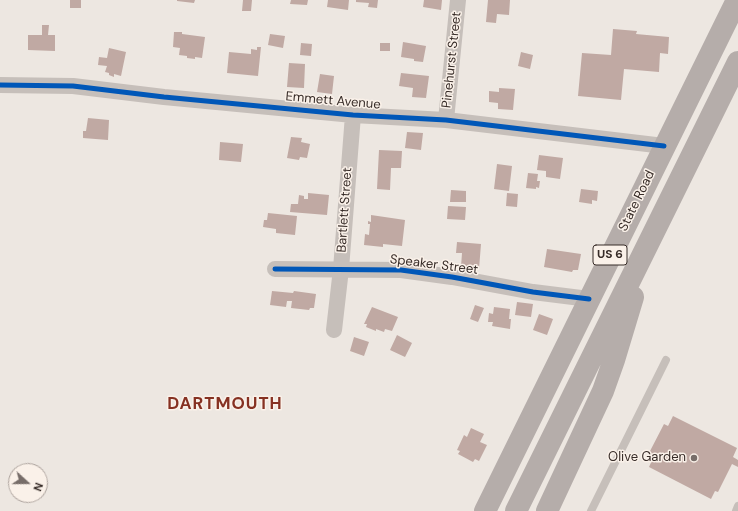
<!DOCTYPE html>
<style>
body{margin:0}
#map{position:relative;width:738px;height:511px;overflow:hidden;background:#ede7e1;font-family:"DM Sans",sans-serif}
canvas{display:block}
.north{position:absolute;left:8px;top:463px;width:40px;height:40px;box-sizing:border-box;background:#faf1e9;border:1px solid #aca29c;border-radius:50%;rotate:111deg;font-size:11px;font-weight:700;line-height:16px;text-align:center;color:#372c28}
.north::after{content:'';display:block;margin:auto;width:14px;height:18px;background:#776d69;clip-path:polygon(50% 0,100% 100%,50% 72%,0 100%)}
</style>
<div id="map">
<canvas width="738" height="511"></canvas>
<div class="north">N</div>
</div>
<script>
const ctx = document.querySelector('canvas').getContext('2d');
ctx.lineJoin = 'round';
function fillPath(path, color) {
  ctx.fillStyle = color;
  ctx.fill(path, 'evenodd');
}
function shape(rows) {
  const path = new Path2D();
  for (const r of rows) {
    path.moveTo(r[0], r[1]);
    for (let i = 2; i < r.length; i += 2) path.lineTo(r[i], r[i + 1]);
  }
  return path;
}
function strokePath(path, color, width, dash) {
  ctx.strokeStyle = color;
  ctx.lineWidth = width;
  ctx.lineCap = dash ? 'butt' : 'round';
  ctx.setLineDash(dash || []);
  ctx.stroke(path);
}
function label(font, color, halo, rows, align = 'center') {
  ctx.font = font + ' "DM Sans",sans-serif';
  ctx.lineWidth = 3;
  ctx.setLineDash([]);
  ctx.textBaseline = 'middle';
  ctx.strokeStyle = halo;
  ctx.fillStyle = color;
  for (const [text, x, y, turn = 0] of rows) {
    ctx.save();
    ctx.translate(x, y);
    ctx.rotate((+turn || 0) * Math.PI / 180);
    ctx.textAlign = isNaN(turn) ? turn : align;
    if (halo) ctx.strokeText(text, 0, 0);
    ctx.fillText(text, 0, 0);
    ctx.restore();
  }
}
const building = shape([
 [70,0,81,0,81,8,70,8],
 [177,0,195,0,194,3,177,1],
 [243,0,252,0,251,11,242,11],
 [291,0,308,0,307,5,290,4],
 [328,0,349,0,348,10,327,7],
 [356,0,378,0,377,8,368,7,369,3,356,2],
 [424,0,442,0,441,10,423,7],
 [488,0,510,0,509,15,497,14,496,23,486,22],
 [42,25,49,25,48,35,55,35,55,51,28,50,28,35,42,35],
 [613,29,637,31,636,34,669,37,668,54,660,53,659,72,624,69,621,100,578,96,582,53,611,55],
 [174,32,182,32,182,34,205,37,202,58,195,57,195,59,187,58,187,56,179,55,180,48,173,47],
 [270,34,285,36,283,48,268,45],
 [403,42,426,46,423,62,414,61,414,59,401,57],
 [301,43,312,44,311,56,300,55],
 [380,43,390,43,390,51,380,51],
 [257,47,261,47,258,76,227,73,229,52,251,54,251,49,257,50],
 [109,48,126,52,121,76,114,74,114,77,109,75,109,73,105,72,107,66,98,65,99,57,107,58],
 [521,52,533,55,530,69,518,66],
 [289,63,305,64,304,88,287,87],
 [401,73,429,76,426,98,412,97,413,88,399,86],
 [320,74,334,76,332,94,317,92],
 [499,88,515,89,513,110,498,109,498,103,489,102,489,91,499,92],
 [88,118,109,120,108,140,83,138,83,131,86,131],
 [407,132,423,133,421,150,405,148],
 [291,137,302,138,301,142,310,144,307,158,300,157,299,160,287,158],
 [220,142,243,144,241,162,219,160],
 [379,150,402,151,401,168,391,168,390,190,377,189],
 [539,155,563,158,560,179,546,177,546,171,537,170],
 [497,164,512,166,509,191,494,189],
 [528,173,538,174,537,181,540,181,539,188,536,187,536,189,526,188],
 [581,189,598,191,597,201,592,200,592,204,579,202],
 [451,190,466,191,466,202,450,202],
 [308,193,329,195,327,215,290,212,291,204,298,204,299,195,304,196,304,199,308,199],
 [507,193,518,194,517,207,506,206],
 [448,206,466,207,465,220,447,219],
 [268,213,297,216,295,235,276,233,276,229,263,227,264,220,267,220],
 [371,215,405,220,402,246,383,244,383,247,364,245,365,234,369,235,370,224,368,224,368,221,371,222],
 [457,242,481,244,479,269,461,267,462,253,456,253],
 [547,249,581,254,578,270,573,270,572,272,544,267],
 [272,291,293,293,294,291,316,294,314,308,310,308,309,310,291,308,292,301,287,301,286,307,270,305],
 [517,302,533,304,531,317,515,315],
 [475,305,484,308,478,322,470,319],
 [372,307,398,317,392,331,385,329,384,332,376,329,376,331,366,327,367,324,364,324],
 [494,307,510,309,509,319,511,319,510,329,492,326,493,322,488,322,489,313,493,314],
 [539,314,553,319,547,335,533,330],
 [397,335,412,343,405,357,390,350],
 [354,337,369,342,364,356,350,351],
 [673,416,737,448,733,457,738,460,738,467,732,464,718,492,715,491,711,499,649,467,654,456,649,453,664,424,668,426],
 [471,428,484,434,480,442,487,445,479,461,475,459,473,462,458,454,460,451,457,450,464,435,467,437]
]);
const service = shape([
 [591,511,666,360],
 [736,511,738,506]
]);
const minor = shape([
 [0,85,73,86,164,97,353,115,446,120,664,146],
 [446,120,458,0],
 [275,269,401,270,452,277,533,292,589,299],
 [334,330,341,269,353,115]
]);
const primary = shape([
 [485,511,737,0],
 [516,511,738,62],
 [547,511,603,391,614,360,633,297]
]);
const cycleway = shape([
 [0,85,73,86,164,97,353,115,446,120,664,146],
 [275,269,401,270,452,277,533,292,589,299]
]);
const markers = [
 [694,458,4,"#776d69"]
];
const shields = [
 [610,255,34]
];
const shieldNames = [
 ["US 6",610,255]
];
const streetNames = [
 ["Pinehurst Street",452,60,-84],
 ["Emmett Avenue",333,101,5],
 ["State Road",637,201,-64],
 ["Bartlett Street",345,210,-86],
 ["Speaker Street",434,265,7]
];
const poiNames = [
 ["Olive Garden",686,458]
];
const districtNames = [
 ["DARTMOUTH",225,405]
];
fillPath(building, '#c0a9a3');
strokePath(service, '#c6bfba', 8);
strokePath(minor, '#c6bfba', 16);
strokePath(primary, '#b5adaa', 22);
strokePath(cycleway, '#0057b8', 5);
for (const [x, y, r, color] of markers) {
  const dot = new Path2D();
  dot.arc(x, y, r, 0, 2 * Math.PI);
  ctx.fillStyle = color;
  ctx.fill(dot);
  strokePath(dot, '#faf1e9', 1.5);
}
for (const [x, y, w] of shields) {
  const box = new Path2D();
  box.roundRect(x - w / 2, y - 10, w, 20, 3);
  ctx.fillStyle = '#faf1e9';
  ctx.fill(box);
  strokePath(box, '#372c28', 1);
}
label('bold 12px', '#372c28', null, shieldNames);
label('13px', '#372c28', '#faf1e9', streetNames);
label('13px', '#372c28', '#faf1e9', poiNames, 'right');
ctx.letterSpacing = '1px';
label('bold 17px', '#863122', '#faf1e9', districtNames);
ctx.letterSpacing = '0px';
</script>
